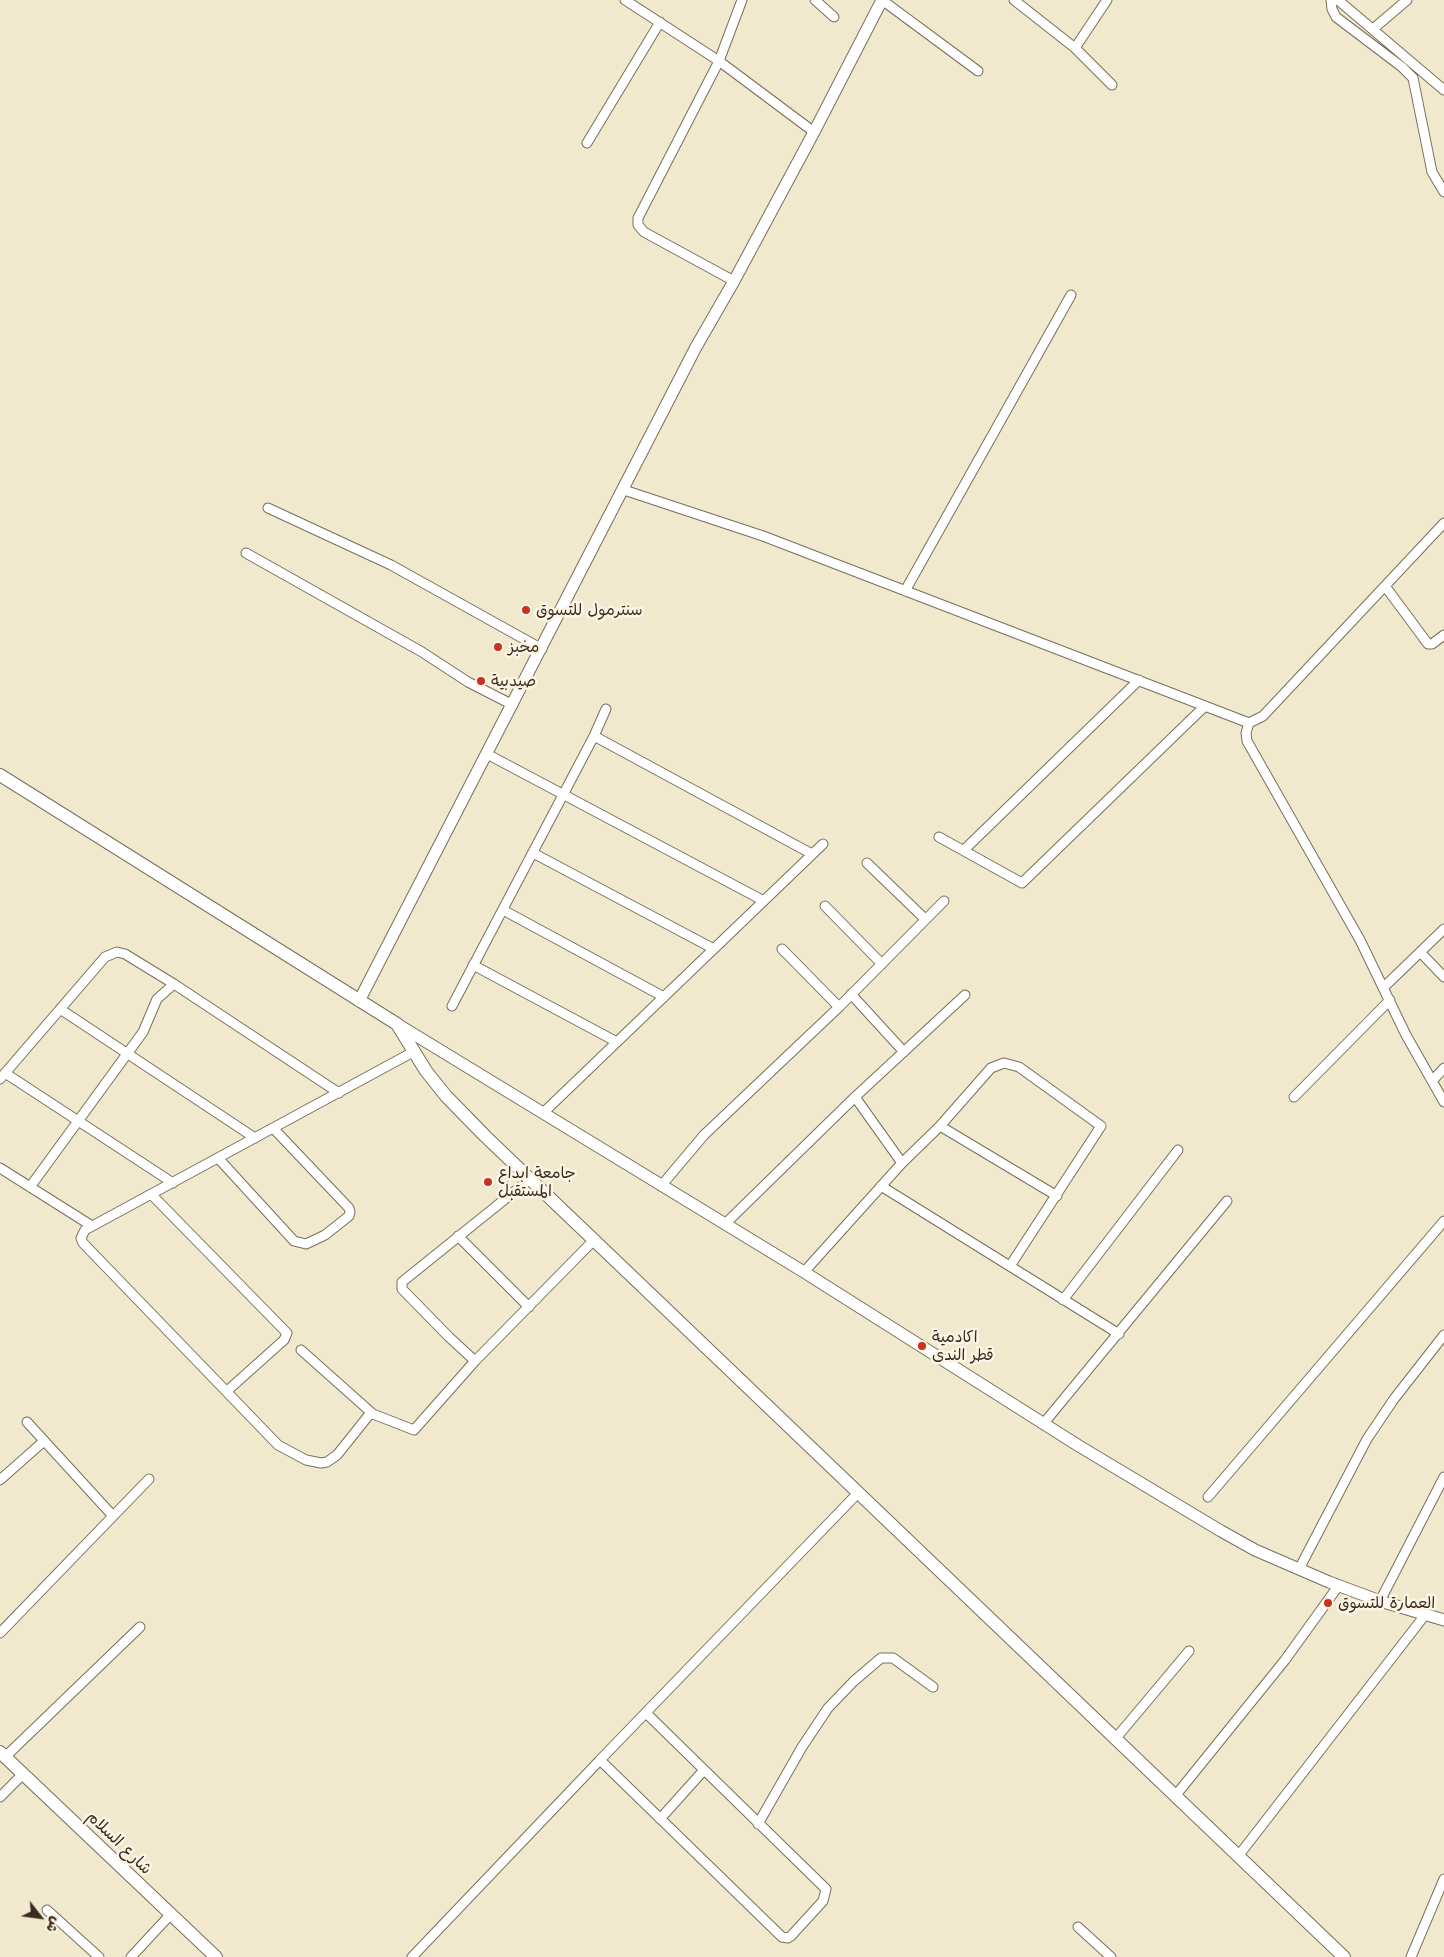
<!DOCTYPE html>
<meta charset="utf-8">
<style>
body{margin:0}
#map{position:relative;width:1444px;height:1957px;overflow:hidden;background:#f1e9ce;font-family:"Comic Neue","Playpen Sans Arabic",sans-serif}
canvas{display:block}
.north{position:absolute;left:15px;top:1892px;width:50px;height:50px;-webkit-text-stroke:4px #fcf5e5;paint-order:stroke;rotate:120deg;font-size:14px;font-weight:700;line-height:20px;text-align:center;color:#3b2a1e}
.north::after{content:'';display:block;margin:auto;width:18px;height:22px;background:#3b2a1e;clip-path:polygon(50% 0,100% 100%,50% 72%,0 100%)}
</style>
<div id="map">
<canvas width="1444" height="1957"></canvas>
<div class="north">ش</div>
</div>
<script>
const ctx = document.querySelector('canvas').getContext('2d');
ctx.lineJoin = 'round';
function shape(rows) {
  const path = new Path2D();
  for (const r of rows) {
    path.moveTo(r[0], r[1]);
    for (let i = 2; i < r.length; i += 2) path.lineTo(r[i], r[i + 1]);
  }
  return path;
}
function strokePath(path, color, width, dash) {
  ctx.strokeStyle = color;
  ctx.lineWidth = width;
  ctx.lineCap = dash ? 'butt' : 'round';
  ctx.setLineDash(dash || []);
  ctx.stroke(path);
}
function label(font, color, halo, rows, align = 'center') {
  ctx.font = font + ' "Comic Neue","Playpen Sans Arabic",sans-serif';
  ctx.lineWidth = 5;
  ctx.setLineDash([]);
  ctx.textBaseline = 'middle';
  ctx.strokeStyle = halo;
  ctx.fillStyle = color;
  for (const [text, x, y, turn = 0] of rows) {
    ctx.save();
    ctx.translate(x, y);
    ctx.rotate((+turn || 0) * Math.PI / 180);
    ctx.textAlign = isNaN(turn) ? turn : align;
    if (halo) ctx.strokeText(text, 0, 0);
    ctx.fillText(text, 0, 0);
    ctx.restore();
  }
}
const minor = shape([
 [625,0,719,61,814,132],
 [815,0,834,17],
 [882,0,978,71],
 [1014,0,1075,48,1112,85],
 [1331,0,1332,9,1336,17,1402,67,1413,78,1432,172,1444,192],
 [1338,0,1444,90],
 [1373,29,1407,0],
 [1075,48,1107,0],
 [587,143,660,22],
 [734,281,644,232,638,225,638,218,719,61,742,0],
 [624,490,763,536,1249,723,1263,716,1444,523],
 [268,508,391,565,542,649],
 [246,553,422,652,468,682,513,705],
 [1385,586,1428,644,1432,644,1444,635],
 [905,591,1071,295],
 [1249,723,1246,733,1247,741,1360,940,1406,1035,1444,1102],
 [594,736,812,854],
 [487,754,764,901],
 [939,837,1022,883,1205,706],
 [964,850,1139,680],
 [533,853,714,949],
 [867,863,925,919],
 [825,906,882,964],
 [503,910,664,997],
 [782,949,839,1007],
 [1420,952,1444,977],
 [473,965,617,1042],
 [1384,987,1444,929],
 [851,994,904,1052],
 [452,1006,594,736,606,709],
 [60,1009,255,1138],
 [413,1052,85,1230,81,1238,83,1243,278,1445,306,1460,321,1463,327,1462,337,1455,369,1415,373,1414,414,1430,475,1361],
 [5,1073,173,1183],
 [0,1079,105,957,117,952,125,954,174,984,339,1093],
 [1432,1081,1444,1068],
 [855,1097,902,1163],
 [1294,1097,1390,1000],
 [543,1113,823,844],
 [940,1126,1057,1196],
 [218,1158,294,1241,306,1244,325,1235,349,1216,350,1212,349,1208,273,1128],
 [0,1168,92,1226],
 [530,1179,402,1282,402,1289,449,1337,475,1361,594,1240],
 [661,1186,704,1135,839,1007,944,901],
 [881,1186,1119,1334],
 [30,1187,143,1032,157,999,174,984],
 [151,1194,287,1333,284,1340,227,1391],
 [725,1224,855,1097,965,995],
 [458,1236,529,1307],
 [804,1272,902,1163,940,1126,991,1068,1004,1063,1019,1067,1101,1126,1010,1266],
 [1063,1300,1178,1150],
 [301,1350,373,1414],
 [27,1422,113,1516],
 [1044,1423,1227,1201],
 [0,1480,44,1441],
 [1208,1497,1444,1221],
 [1299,1569,1367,1439,1394,1399,1444,1335],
 [1380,1601,1444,1477],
 [0,1633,149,1479],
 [646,1713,826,1889,823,1901,791,1936,788,1938,782,1937,600,1760,858,1493],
 [1116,1738,1189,1651],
 [5,1757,140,1627],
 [1176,1795,1285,1660,1339,1585],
 [0,1797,23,1774],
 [660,1819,704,1770],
 [758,1824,802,1747,828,1708,854,1681,881,1658,893,1658,933,1687],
 [1239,1855,1425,1615],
 [47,1910,99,1957],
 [1078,1927,1111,1957],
 [131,1957,171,1914],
 [412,1957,600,1760],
 [1411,1957,1444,1879]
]);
const tertiary = shape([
 [359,1001,696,347,734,281,814,132,882,0],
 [397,1024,804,1272,1079,1446,1221,1531,1255,1550,1329,1582,1380,1601,1444,1620]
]);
const secondary = shape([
 [0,775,397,1024,426,1071,446,1096,485,1136,1344,1957],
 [0,1752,216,1957]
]);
const markers = [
 [526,610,5,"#c8321e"],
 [498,647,5,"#c8321e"],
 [481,681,5,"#c8321e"],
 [488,1182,5,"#c8321e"],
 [922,1346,5,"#c8321e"],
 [1328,1603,5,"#c8321e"]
];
const poiNames = [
 ["سنترمول للتسوق",536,610],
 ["مخبز",508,647],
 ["صيدبية",491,681],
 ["جامعة ابداع",498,1173],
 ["المستقبل",498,1191],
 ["اكادمية",932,1337],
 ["قطر الندى",932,1355],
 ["العمارة للتسوق",1338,1603]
];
const streetNames = [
 ["شارع السلام",119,1843,44]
];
strokePath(minor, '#7b6d5c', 11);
strokePath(tertiary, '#7b6d5c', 13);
strokePath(secondary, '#7b6d5c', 14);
strokePath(minor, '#fff', 9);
strokePath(tertiary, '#fff', 11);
strokePath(secondary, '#fff', 12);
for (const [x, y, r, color] of markers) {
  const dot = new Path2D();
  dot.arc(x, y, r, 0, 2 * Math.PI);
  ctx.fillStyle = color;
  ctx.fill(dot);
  strokePath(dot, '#fcf5e5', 2);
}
label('16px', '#3b2a1e', '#fcf5e5', poiNames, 'left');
label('16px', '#3b2a1e', '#fcf5e5', streetNames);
</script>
